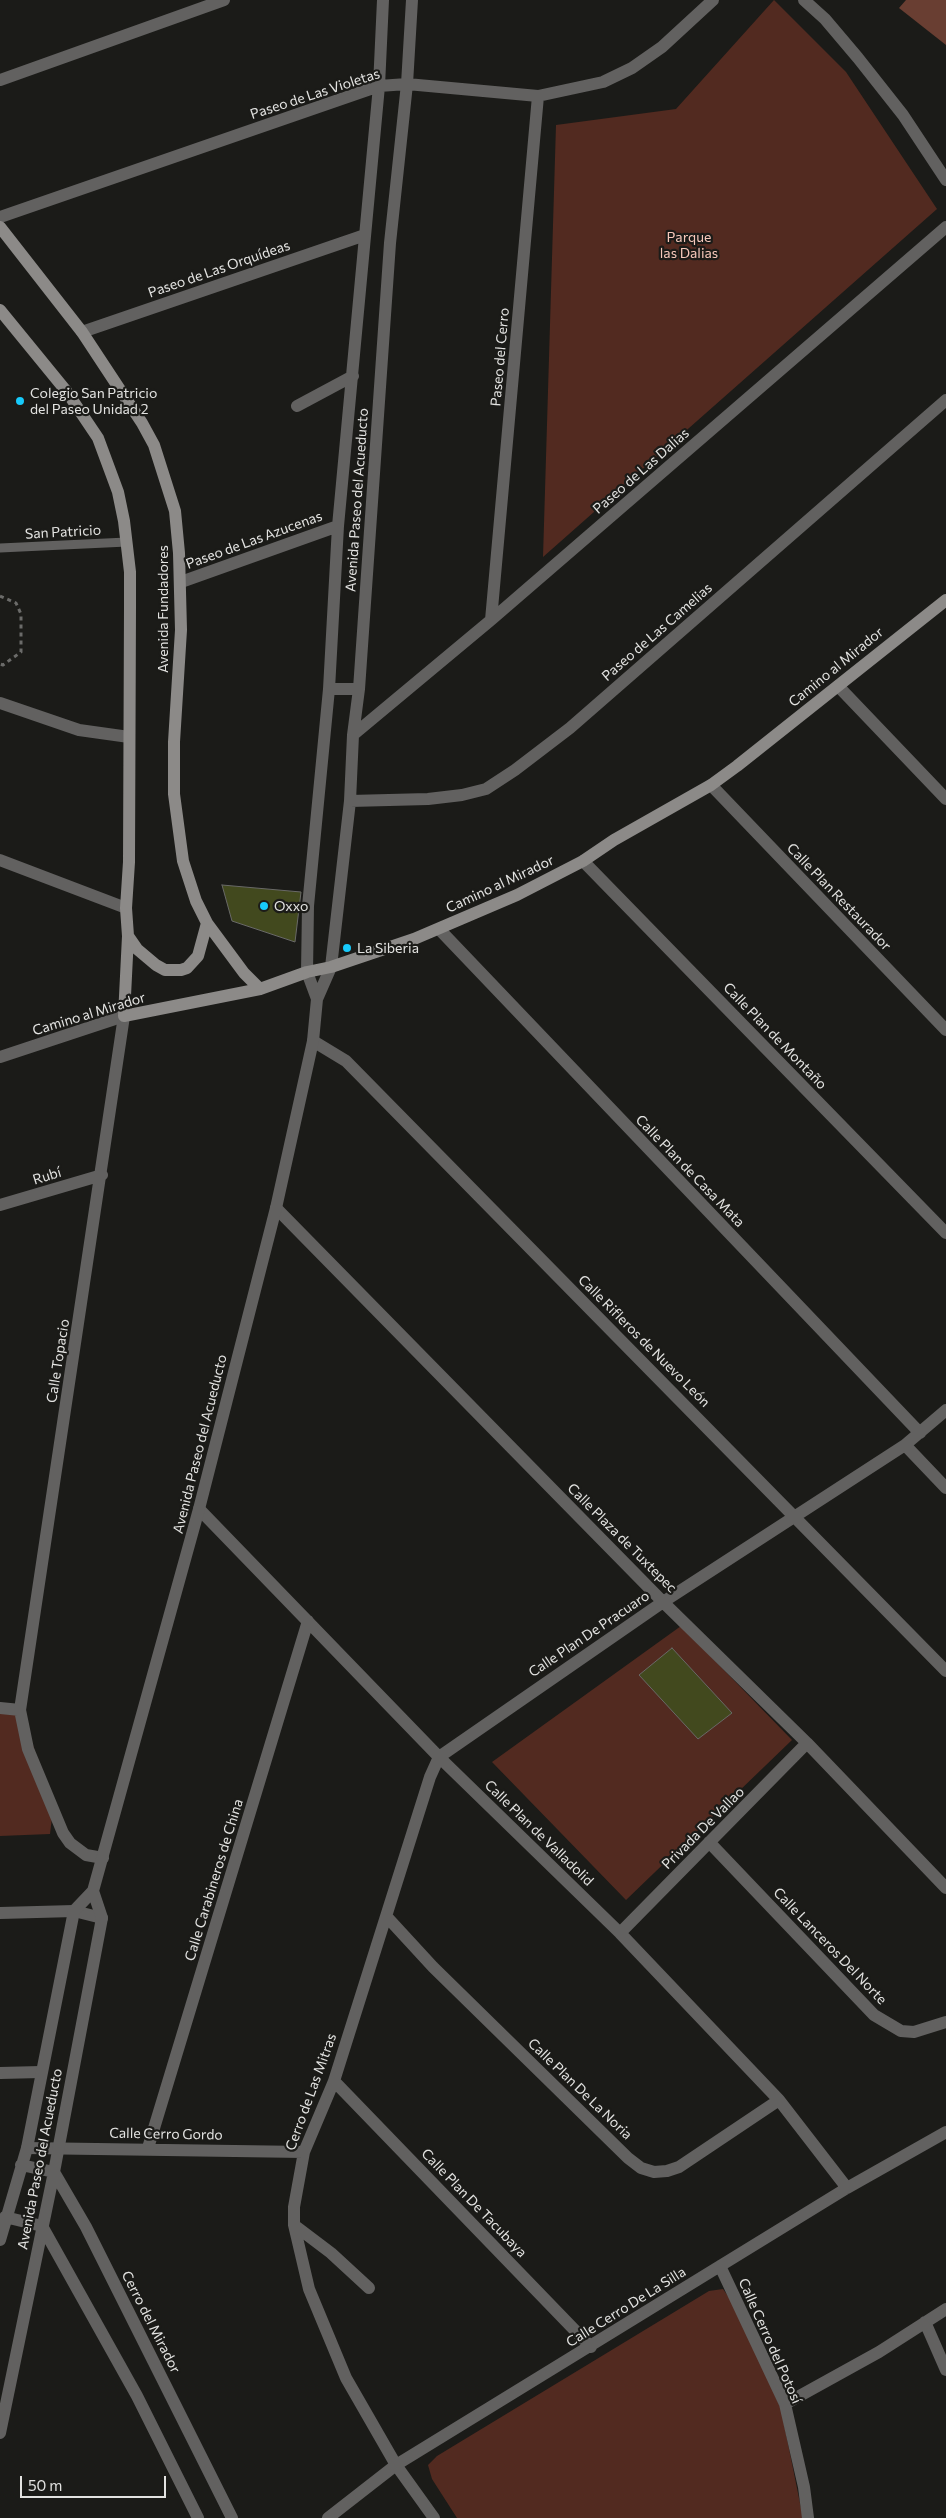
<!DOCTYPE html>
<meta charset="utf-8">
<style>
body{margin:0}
#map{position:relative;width:946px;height:2518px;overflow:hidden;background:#1b1b18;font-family:Commissioner,sans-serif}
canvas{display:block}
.scale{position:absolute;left:20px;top:2476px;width:146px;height:22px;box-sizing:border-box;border:2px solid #e3e3e1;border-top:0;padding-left:6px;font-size:15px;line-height:18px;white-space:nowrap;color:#e3e3e1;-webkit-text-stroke:4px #1b1b18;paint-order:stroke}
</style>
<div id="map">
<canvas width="946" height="2518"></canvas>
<div class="scale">50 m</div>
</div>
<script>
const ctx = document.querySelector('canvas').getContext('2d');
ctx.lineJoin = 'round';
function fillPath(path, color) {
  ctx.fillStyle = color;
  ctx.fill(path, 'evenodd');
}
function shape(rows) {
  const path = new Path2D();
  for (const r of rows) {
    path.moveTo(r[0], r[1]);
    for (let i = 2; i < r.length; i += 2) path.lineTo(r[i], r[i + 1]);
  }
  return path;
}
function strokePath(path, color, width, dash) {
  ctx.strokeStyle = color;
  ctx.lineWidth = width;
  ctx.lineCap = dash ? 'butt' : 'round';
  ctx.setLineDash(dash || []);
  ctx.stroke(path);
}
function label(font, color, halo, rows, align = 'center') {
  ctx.font = font + ' Commissioner,sans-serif';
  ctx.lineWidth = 4.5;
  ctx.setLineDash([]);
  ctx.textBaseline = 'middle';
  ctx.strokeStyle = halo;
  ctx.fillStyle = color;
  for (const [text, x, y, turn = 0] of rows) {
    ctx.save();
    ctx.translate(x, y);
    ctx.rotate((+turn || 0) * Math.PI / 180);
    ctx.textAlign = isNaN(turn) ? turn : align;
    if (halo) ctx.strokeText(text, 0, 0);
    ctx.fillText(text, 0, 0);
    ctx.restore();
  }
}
const green = shape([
 [774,0,846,72,937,209,543,557,556,125,676,109],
 [681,1626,792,1740,626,1900,492,1762],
 [0,1712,23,1713,53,1809,50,1834,0,1836],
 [723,2289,737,2309,781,2409,803,2518,457,2518,432,2479,428,2465,437,2456,709,2291]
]);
const forest = shape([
 [906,0,946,0,946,45,899,8]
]);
const building = shape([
 [222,885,301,892,295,942,232,921,222,885],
 [672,1648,732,1713,698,1739,639,1675,672,1648]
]);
const path = shape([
 [0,596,16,603,21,614,21,652,3,665,0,664]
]);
const service = shape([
 [0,548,127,542]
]);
const minor = shape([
 [0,80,224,0],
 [0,217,379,86,407,84,538,96,603,82,632,68,662,47,713,0],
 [82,332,365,235],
 [297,406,353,376],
 [181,582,338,526],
 [491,620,538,96],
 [838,686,946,799],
 [329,689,359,689],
 [0,703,79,730,129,737],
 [353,735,491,620,946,227],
 [711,785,946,1030],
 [350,801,428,799,462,795,486,789,515,770,570,728,946,400],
 [0,860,126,908],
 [583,861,946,1233],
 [439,929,920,1433],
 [331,967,350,801,353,735,359,689,390,243,407,84,412,0],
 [307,972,308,906,329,689,338,526,379,86,383,0],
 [313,1041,346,1061,946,1671],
 [0,1205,102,1175],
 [276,1208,663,1602,807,1743,946,1888],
 [905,1445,946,1488],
 [199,1509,439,1757,620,1933,779,2100,847,2188],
 [0,1708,20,1710,28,1749,63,1833,70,1843,86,1855,103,1858],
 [20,1710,124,1016],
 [709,1842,874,2015,901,2031,914,2032,946,2022],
 [0,1913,74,1911,102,1918],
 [387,1917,433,1967,628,2158,641,2168,654,2172,667,2171,679,2167,779,2100],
 [620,1933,807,1743],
 [0,2073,41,2072],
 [334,2081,591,2347],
 [27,2148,304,2152],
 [148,2148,308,1621],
 [294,2225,331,2253,369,2288],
 [720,2266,785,2404,804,2487,808,2518],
 [925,2322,946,2370],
 [785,2404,879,2352,946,2309],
 [328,2518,396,2465,847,2188,946,2132],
 [434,2518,396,2465,346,2378,309,2289,294,2225,294,2207,304,2152,334,2081,430,1777,439,1757,663,1602,905,1445,946,1410]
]);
const tertiary = shape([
 [804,0,825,19,858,58,903,115,946,180],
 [307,972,317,999],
 [0,1057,124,1016],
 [21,2165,54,2172,86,2227,232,2518],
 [5,2217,42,2226,137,2396,198,2518],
 [0,2240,27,2148,74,1911,93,1891,199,1509,276,1208,313,1041,317,999,331,967],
 [0,2433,54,2172,102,1918,93,1891]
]);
const secondary = shape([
 [0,227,82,332,142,423,154,445,175,511,179,553,181,630,174,742,174,794,183,861,196,901,207,923,244,973,260,989],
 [0,310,67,392,98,438,118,492,124,521,130,572,130,607,129,862,126,908,128,936,124,1016,260,989,307,972,331,967,414,939,517,895,583,861,614,840,711,785,737,766,946,600],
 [128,936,137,949,156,965,165,970,181,970,187,968,198,956,207,923]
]);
const markers = [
 [20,401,5,"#17cafb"],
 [264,906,5,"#17cafb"],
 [347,948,5,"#17cafb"]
];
const streetNames = [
 ["Paseo de Las Violetas",315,94,-18],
 ["Paseo de Las Orquídeas",219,269,-19],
 ["Paseo del Cerro",500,357,-85],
 ["Paseo de Las Dalias",641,471,-41],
 ["Avenida Paseo del Acueducto",357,500,-86],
 ["San Patricio",63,532,-3],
 ["Paseo de Las Azucenas",254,540,-20],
 ["Avenida Fundadores",163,609,-90],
 ["Paseo de Las Camelias",657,632,-41],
 ["Camino al Mirador",836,667,-39],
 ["Camino al Mirador",500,884,-25],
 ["Calle Plan Restaurador",839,897,46],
 ["Camino al Mirador",89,1014,-17],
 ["Calle Plan de Montaño",775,1036,46],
 ["Calle Plan de Casa Mata",690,1171,46],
 ["Rubí",47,1176,-17],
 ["Calle Rifleros de Nuevo León",644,1341,45],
 ["Calle Topacio",58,1361,-81],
 ["Avenida Paseo del Acueducto",200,1444,-76],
 ["Calle Plaza de Tuxtepec",622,1538,45],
 ["Calle Plan De Pracuaro",589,1634,-34],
 ["Privada De Vallao",703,1828,-45],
 ["Calle Plan de Valladolid",539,1833,44],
 ["Calle Carabineros de China",214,1880,-73],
 ["Calle Lanceros Del Norte",830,1946,46],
 ["Calle Plan De La Noria",580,2089,44],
 ["Cerro de Las Mitras",311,2092,-70],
 ["Calle Cerro Gordo",166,2134,1],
 ["Avenida Paseo del Acueducto",40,2159,-79],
 ["Calle Plan De Tacubaya",474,2203,46],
 ["Calle Cerro De La Silla",626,2307,-32],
 ["Cerro del Mirador",151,2322,63],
 ["Calle Cerro del Potosí",770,2341,66]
];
const parkNames = [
 ["Parque",689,237],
 ["las Dalias",689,253]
];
const poiNames = [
 ["Colegio San Patricio",30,393],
 ["del Paseo Unidad 2",30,409],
 ["Oxxo",274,906],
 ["La Siberia",357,948]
];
fillPath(green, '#522a20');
fillPath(forest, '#693e32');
fillPath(building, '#42491e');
strokePath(building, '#696967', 1);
strokePath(path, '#6b6b69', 3, [4, 4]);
strokePath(service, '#626160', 9);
strokePath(minor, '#626160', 12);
strokePath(tertiary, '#626160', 12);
strokePath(secondary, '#8c8a88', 12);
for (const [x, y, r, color] of markers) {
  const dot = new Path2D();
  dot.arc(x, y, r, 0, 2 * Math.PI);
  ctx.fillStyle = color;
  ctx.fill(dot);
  strokePath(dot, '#1b1b18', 2);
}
label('14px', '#e3e3e1', '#1b1b18', streetNames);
label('14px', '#f7c8bb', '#1b1b18', parkNames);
label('14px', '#e3e3e1', '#1b1b18', poiNames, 'left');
</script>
